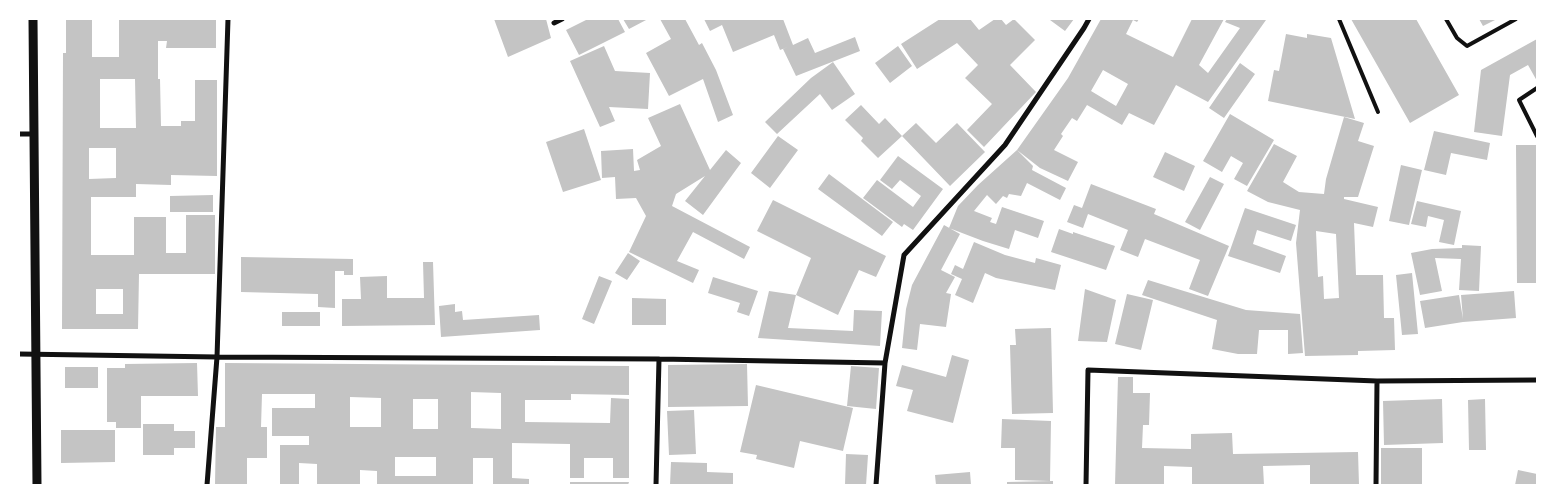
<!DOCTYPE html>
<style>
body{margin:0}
#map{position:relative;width:1556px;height:504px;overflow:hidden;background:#fff;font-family:"Fira Sans",sans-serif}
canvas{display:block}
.frame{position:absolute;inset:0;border:20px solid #fff;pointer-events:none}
</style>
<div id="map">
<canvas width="1556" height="504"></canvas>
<div class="frame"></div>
</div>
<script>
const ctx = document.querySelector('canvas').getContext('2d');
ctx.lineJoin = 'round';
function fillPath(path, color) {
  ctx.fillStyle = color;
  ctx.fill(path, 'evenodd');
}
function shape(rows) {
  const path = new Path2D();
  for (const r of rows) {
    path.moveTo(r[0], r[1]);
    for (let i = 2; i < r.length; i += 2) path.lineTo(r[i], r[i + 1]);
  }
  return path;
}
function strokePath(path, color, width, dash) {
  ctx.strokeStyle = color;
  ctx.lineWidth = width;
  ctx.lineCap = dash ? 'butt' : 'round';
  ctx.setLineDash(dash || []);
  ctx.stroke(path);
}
const building = shape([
 [66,19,92,19,92,57,119,57,119,20,136,20,136,19,216,19,216,48,166,48,167,41,158,41,158,79,160,79,161,126,181,126,181,121,195,121,195,80,217,80,217,176,171,175,171,185,136,184,136,197,91,197,91,255,134,255,134,217,166,217,166,253,186,253,186,215,215,215,215,274,139,274,138,329,62,329,63,53,66,53],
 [100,79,135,79,136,128,100,128],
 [89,148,116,148,116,178,89,179],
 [96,289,123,289,123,314,96,314],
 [494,19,546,19,551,38,508,57],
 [588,19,618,19,625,32,579,55,566,30],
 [623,19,648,19,629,29],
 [660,19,685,19,699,45,702,43,716,70,733,115,718,122,703,79,669,96,646,53,671,39],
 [704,19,783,19,793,45,808,38,815,53,855,37,860,51,796,76,783,49,788,47,780,50,774,35,733,52,722,25,710,31],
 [940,19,970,19,979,30,995,19,1001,19,1006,25,1014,19,1035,40,1010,65,1036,92,984,147,967,130,992,104,965,78,978,65,957,43,917,69,901,44],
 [1051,19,1074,19,1065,31,1050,20],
 [1101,19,1139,19,1137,22,1133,20,1126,34,1173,57,1192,19,1224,19,1199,65,1208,73,1240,28,1225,22,1227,19,1266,20,1208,102,1176,85,1154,125,1129,113,1122,125,1087,105,1077,121,1072,118,1061,134,1063,136,1054,150,1078,162,1068,181,1040,168,1017,150,1068,78],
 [1103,70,1128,84,1116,106,1091,91],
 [1351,19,1416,19,1459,95,1410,123],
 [1479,19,1497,19,1483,26],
 [1286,34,1307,38,1307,34,1331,38,1355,119,1268,101,1274,70,1279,71],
 [1537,39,1537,81,1528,65,1510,75,1502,136,1474,132,1481,70],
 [604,46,615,71,650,73,648,109,609,107,615,121,600,127,570,61],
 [898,46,912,66,890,83,875,63],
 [833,62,855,94,832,110,820,94,777,134,765,122,811,78],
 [1240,63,1255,74,1224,118,1209,108],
 [680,104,710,170,726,150,741,163,703,215,685,201,705,176,676,194,672,206,750,247,744,259,693,232,677,261,699,270,693,283,629,252,646,216,636,198,616,199,615,177,602,178,601,151,633,149,634,171,640,170,637,160,661,146,648,118],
 [861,105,879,124,885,118,902,136,878,158,861,141,863,138,845,120],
 [1230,114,1274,140,1247,186,1234,179,1243,163,1231,156,1222,172,1203,161],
 [1344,117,1364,123,1358,141,1374,146,1358,197,1344,197,1344,199,1378,207,1373,227,1354,223,1356,275,1383,275,1384,318,1394,318,1395,350,1358,351,1358,355,1305,356,1296,243,1300,210,1268,202,1247,191,1274,144,1297,156,1283,182,1299,192,1324,194,1326,179],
 [1316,231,1336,234,1339,298,1324,299,1323,276,1318,277],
 [916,123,936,143,957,123,985,152,950,186,902,136],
 [584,129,601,180,563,192,546,142],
 [1434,131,1490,143,1487,160,1451,153,1446,175,1424,170],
 [778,136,798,150,770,188,751,173],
 [1516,145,1537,145,1537,283,1517,283],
 [1017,150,1033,166,1032,170,1066,188,1060,200,1027,183,1021,196,1009,194,1007,198,1003,196,996,204,987,195,974,211,992,218,990,222,996,224,1002,207,1044,221,1038,238,1015,230,1009,249,983,241,949,228,958,206,978,185],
 [1165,152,1195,166,1184,191,1153,177],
 [898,156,943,189,913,230,904,224,902,227,863,198,877,180,913,207,921,196,900,180,892,189,880,180],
 [1401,165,1422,170,1409,225,1389,221],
 [829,174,893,222,882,236,818,189],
 [1210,177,1224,184,1200,230,1185,222],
 [1091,184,1156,209,1154,214,1229,246,1208,296,1189,289,1200,260,1145,239,1138,257,1120,250,1128,230,1088,214,1083,228,1067,222,1074,205,1082,208],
 [213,195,213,212,170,212,170,196],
 [773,200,886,256,876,277,859,270,838,315,796,295,788,328,853,331,854,310,882,311,880,346,758,338,769,291,796,295,811,258,757,231],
 [1417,201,1461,211,1454,245,1439,242,1444,220,1428,216,1426,227,1411,224],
 [1245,208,1296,225,1291,241,1257,230,1253,244,1286,256,1280,273,1228,256],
 [944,225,960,234,941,270,955,277,946,293,951,294,946,327,920,324,917,350,902,348,906,309,912,285],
 [1059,229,1073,234,1073,232,1115,246,1106,270,1051,252],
 [974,242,1005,255,1035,263,1036,258,1061,265,1055,290,996,278,985,273,973,303,955,295,962,279,951,274,955,265,963,269],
 [1462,245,1481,246,1479,291,1459,290,1461,259,1435,258,1442,291,1420,295,1411,253,1432,249,1462,248],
 [628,253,640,261,627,280,615,273],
 [241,257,353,259,353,275,344,275,344,271,335,271,335,308,318,307,318,294,241,292],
 [423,262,433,262,435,325,342,326,342,299,361,299,360,277,387,276,387,298,424,298],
 [1412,273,1418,334,1402,335,1396,275],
 [599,276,612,281,594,324,582,319],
 [713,277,758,291,749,316,737,312,740,303,708,293],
 [1148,280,1246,310,1300,314,1303,353,1288,354,1288,330,1259,330,1257,354,1238,354,1212,349,1217,320,1142,295],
 [1085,289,1116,300,1107,342,1078,341],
 [1514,291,1516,318,1463,322,1425,328,1420,301,1459,295,1463,319,1461,295],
 [1127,294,1153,300,1141,350,1115,344],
 [632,298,666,299,666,325,632,325],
 [455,304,455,312,462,311,463,320,539,315,540,330,441,337,439,306],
 [282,312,320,312,320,326,282,326],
 [1051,328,1053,413,1012,414,1010,345,1016,345,1015,329],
 [952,355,969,360,953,423,907,411,913,390,896,386,902,365,946,377],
 [197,363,198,396,141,396,141,428,116,428,116,422,107,422,107,368,125,368,125,364],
 [225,363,629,366,629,395,571,394,571,400,525,400,525,422,610,423,611,398,629,399,629,478,613,478,613,458,584,458,584,478,570,478,570,444,512,443,512,478,529,479,529,485,493,485,493,458,473,458,473,485,377,485,377,471,360,470,360,485,317,485,317,464,299,463,299,485,280,485,280,445,309,445,309,436,272,436,272,408,315,408,315,394,262,394,261,427,267,427,267,458,247,458,247,485,215,485,216,427,225,427],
 [471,392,501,393,501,429,471,428],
 [350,397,381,398,381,427,350,427],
 [413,399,438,399,438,429,413,429],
 [395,457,436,457,436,476,395,476],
 [747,364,748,406,668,407,668,365],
 [851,366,879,368,876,409,847,406],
 [65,367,98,367,98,388,65,388],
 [1118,377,1133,377,1133,393,1150,393,1149,425,1143,425,1142,448,1191,449,1191,434,1232,433,1233,454,1358,452,1359,485,1310,485,1310,465,1263,466,1264,485,1192,485,1192,467,1164,466,1164,485,1115,485],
 [756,385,853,408,843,451,800,441,794,468,756,459,757,455,740,452],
 [1442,399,1443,443,1384,445,1383,401],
 [1485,399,1486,450,1469,450,1468,400],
 [694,410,696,454,669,455,667,411],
 [1002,419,1051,421,1050,481,1015,480,1015,448,1001,448],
 [143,424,174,424,174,431,195,431,195,448,174,448,174,455,143,455],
 [61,430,115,430,115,462,61,463],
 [1381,448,1422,448,1422,485,1381,485],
 [846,454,868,455,866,485,845,485],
 [671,462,707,463,707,472,733,473,733,485,670,485],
 [1518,470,1537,474,1537,485,1515,485],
 [970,472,971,485,936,485,935,475],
 [1053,481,1053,485,1007,485,1007,482],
 [570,482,629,482,628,485,570,485]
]);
const service = shape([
 [1339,19,1378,112],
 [1446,19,1457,38,1467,46,1516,19],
 [1537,88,1519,100,1537,136]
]);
const minor = shape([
 [554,23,562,19],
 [19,134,34,134],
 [19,354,217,357,659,359,885,363],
 [207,485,217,357,228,19],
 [656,485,659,359],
 [876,485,885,363,904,255,1005,145,1084,28,1089,19],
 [1086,485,1088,370,1377,381,1537,380],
 [1376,485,1377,381]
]);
const tertiary = shape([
 [33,19,37,485]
]);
fillPath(building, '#c4c4c4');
strokePath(service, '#111', 4);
strokePath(minor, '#111', 5);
strokePath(tertiary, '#111', 9);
</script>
